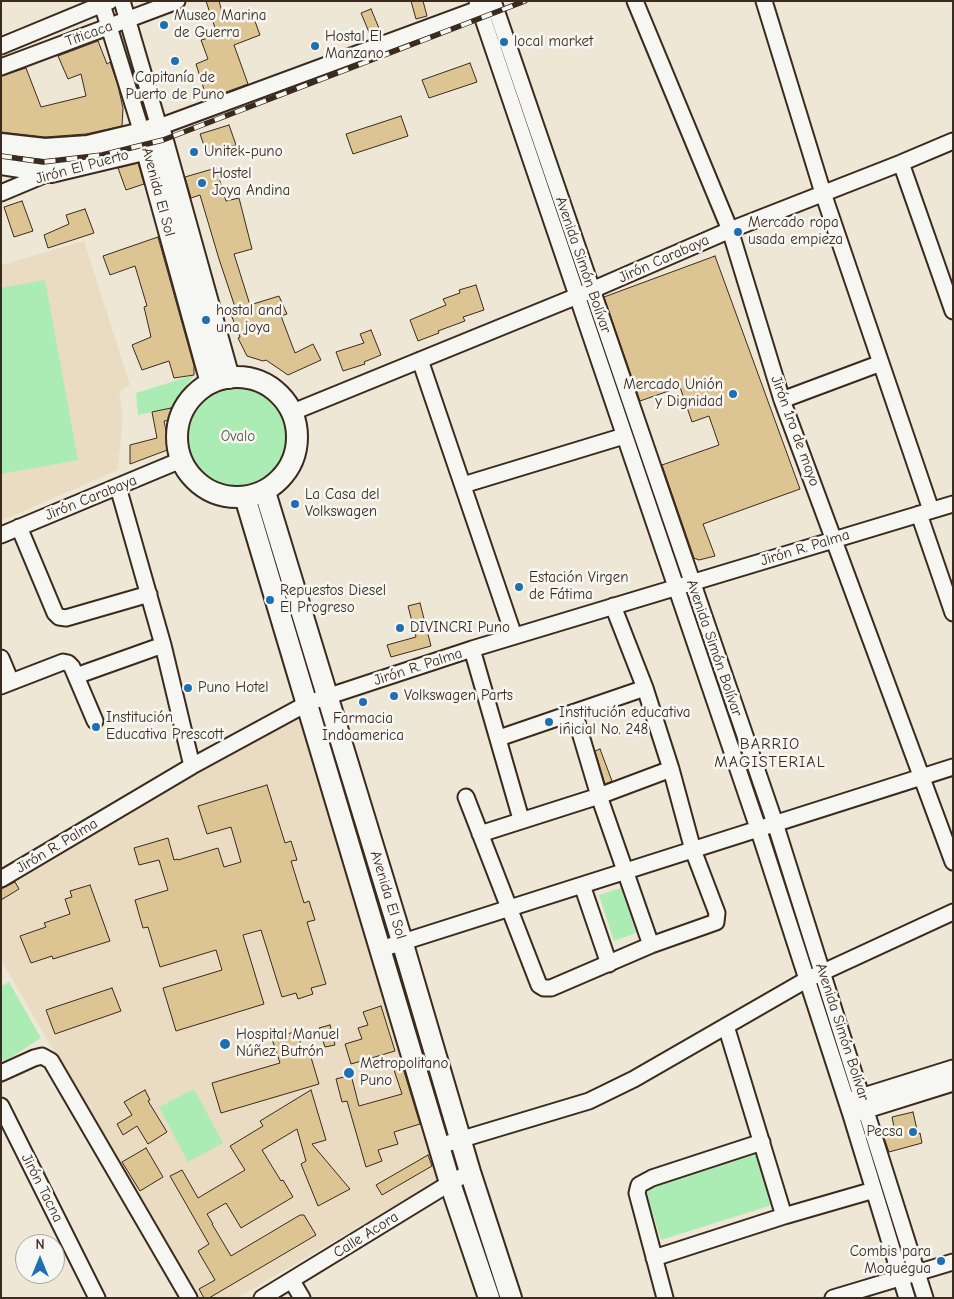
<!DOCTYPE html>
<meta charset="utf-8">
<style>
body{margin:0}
#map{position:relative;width:954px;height:1299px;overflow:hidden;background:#eee7d6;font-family:"Comic Neue",sans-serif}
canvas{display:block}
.frame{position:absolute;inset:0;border:2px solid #3b2a1e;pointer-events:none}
.north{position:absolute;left:15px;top:1234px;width:50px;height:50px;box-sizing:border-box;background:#f6f6f2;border:1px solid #aba49d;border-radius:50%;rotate:0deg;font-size:14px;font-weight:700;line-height:20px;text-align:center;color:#3b2a1e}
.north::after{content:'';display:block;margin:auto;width:18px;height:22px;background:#1f6fb2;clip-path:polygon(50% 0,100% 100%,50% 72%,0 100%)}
</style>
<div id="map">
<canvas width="954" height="1299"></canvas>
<div class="frame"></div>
<div class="north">N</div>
</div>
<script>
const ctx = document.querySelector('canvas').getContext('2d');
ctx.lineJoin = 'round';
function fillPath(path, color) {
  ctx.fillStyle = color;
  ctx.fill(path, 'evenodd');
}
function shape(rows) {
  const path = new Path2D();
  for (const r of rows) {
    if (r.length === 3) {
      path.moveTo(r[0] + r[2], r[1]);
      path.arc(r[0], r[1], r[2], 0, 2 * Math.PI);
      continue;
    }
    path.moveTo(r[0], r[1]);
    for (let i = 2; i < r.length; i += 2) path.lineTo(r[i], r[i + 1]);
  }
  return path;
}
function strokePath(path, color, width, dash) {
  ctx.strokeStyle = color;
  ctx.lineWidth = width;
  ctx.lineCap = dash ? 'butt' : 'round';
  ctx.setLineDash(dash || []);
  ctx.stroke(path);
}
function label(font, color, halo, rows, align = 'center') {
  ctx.font = font + ' "Comic Neue",sans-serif';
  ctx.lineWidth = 5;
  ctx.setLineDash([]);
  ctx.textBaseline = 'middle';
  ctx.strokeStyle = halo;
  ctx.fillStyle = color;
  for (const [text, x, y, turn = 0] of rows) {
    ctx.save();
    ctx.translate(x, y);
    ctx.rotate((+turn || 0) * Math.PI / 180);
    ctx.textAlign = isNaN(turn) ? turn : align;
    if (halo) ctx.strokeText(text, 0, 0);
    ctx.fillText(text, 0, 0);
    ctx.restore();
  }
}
const built = shape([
 [84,241,130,385,119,392,123,415,118,470,1,521,1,265],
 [300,716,439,1176,437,1181,237,1298,198,1298,1,960,1,887,103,827]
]);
const green = shape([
 [128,49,142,102,138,104,122,51],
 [45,280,78,460,1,474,1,288],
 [194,375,171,408,138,415,136,393],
 [238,437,54],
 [621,888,636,933,614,941,599,895],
 [9,982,41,1038,4,1062,1,1056,1,986],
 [194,1089,223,1143,188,1162,159,1107],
 [755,1152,772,1205,661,1240,644,1186]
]);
const building = shape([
 [206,1,219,1,225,22,252,13,260,35,234,45,248,84,207,99,196,64,208,59,201,40,215,36,213,29,215,28,206,1],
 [411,1,423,1,427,16,416,19,411,1],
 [371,9,381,33,371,37,361,13,371,9],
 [98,41,107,64,110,62,118,86,123,108,122,126,86,134,45,137,1,132,1,76,26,68,41,107,86,96,81,74,68,79,58,56,98,41],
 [470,63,477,82,429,98,422,80,470,63],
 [401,116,408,136,353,154,346,134,401,116],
 [229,125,236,145,207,154,200,134,229,125],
 [138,163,144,184,126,190,118,168,138,163],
 [216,168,226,201,239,198,252,249,234,254,250,305,279,296,287,314,281,316,295,353,313,344,321,360,288,375,266,360,263,361,247,356,238,338,240,337,230,312,236,310,219,259,200,195,191,198,185,177,216,168],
 [22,201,33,231,14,237,4,207,22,201],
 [85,209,94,233,48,248,44,235,69,224,66,215,85,209],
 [158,237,194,366,194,375,174,378,169,361,142,370,132,345,151,337,144,307,147,306,135,266,110,275,103,256,158,237],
 [715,256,800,489,703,524,715,556,699,560,694,558,662,465,719,445,709,416,692,422,680,387,640,401,604,297,715,256],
 [476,285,484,310,463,317,465,321,438,331,439,333,418,341,410,320,446,305,443,299,460,293,459,290,476,285],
 [371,330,381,355,364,362,365,364,343,371,336,352,364,343,360,334,371,330],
 [171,408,171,420,164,421,170,449,130,464,130,445,157,438,152,412,171,408],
 [420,603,431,646,391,657,387,645,416,637,408,606,420,603],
 [600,749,612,781,605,784,595,751,600,749],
 [267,785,285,843,291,841,297,860,291,861,304,903,309,901,315,920,307,922,326,984,311,988,313,994,298,999,296,993,282,997,261,930,243,935,264,1004,176,1031,163,988,222,970,216,950,160,967,148,927,143,928,135,900,168,890,159,860,139,865,134,848,168,838,174,860,178,859,178,860,218,848,224,867,241,862,231,827,207,834,198,806,267,785],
 [15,882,19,889,1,900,1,889,15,882],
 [90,885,110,941,53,959,52,956,31,963,20,936,46,927,44,923,70,914,65,899,72,897,70,891,90,885],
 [112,988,121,1011,55,1034,46,1010,112,988],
 [381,1006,395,1051,351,1064,345,1044,362,1039,358,1028,368,1025,363,1012,381,1006],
 [330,1025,335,1045,325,1047,319,1028,330,1025],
 [297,1031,304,1056,310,1054,319,1084,221,1113,212,1083,280,1063,272,1039,297,1031],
 [402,1065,420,1124,394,1132,398,1144,378,1150,382,1161,366,1167,347,1101,342,1102,336,1079,351,1075,359,1106,402,1094,393,1067,402,1065],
 [145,1090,150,1100,148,1101,167,1132,148,1144,137,1126,123,1135,117,1124,132,1115,124,1102,145,1090],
 [311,1090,326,1140,312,1144,350,1189,318,1206,301,1164,306,1161,297,1129,262,1150,281,1181,283,1180,293,1197,241,1228,226,1203,207,1214,213,1224,212,1224,231,1256,300,1215,304,1215,316,1235,209,1298,204,1298,199,1289,215,1280,198,1251,209,1244,170,1176,182,1170,198,1198,245,1170,230,1146,263,1126,260,1121,311,1090],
 [913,1112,918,1134,920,1133,922,1143,889,1152,882,1132,894,1127,892,1117,913,1112],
 [146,1148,163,1177,140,1191,122,1162,146,1148],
 [428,1155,432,1166,382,1195,376,1185,428,1155]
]);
const minor = shape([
 [101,1,142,133],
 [122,1,159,127,489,5],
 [477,1,758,828,851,1115,907,1298],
 [493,1,775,823,925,1298],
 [635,1,730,230,782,400,953,862],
 [764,1,823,193,931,510],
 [1,46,110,1],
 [1,67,177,1],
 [901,163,953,311],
 [1,193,51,172],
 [420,360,514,636],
 [782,400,881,363],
 [293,412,592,290,730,230,901,163,953,141],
 [463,485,624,436],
 [118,487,163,645,192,766],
 [919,514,953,613],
 [19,527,55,613,59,617,66,618,149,594],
 [1,535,181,460],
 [472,649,521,819],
 [1,658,11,682],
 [76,676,163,645],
 [1,686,63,662,68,663,72,667,95,721],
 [574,712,599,796,651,945],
 [499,738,645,688],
 [466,797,539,985,544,988,551,988,651,945,716,922,717,913,693,850,671,769,645,688,613,606],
 [480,834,599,796,671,769],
 [1,879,192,766,308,703,472,649,953,504],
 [582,885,609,964],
 [381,949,953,767],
 [726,1026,784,1216],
 [1,1073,34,1058,42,1056,51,1061,189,1298],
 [854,1099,953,1068],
 [1,1106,97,1298],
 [857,1113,953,1083],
 [439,1146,589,1101,634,1079,806,980,953,912],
 [654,1258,784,1216,874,1190],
 [292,1281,302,1298],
 [262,1298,450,1183,470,1172],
 [665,1298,637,1193,639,1185,652,1178,762,1142],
 [833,1298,953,1262]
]);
const major = shape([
 [142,133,211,383],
 [1,144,45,149,88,146,142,133,159,127,229,378],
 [1,164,51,172,160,146],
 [237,437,60],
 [265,492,402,941,470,1172,511,1298],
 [245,497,450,1183,489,1298]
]);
const rail = shape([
 [1,156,43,162,102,155,163,140,525,1]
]);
const markers = [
 [164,25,5,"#1f6fb2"],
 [504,42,5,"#1f6fb2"],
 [315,46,5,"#1f6fb2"],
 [175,61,5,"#1f6fb2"],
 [194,152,5,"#1f6fb2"],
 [202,183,5,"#1f6fb2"],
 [738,232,5,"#1f6fb2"],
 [206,320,5,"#1f6fb2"],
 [733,394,5,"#1f6fb2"],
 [295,504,5,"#1f6fb2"],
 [519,587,5,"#1f6fb2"],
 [270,600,5,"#1f6fb2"],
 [400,628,5,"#1f6fb2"],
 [188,688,5,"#1f6fb2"],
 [394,696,5,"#1f6fb2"],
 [363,702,5,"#1f6fb2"],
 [549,722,5,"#1f6fb2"],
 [96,727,5,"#1f6fb2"],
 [225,1044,6,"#1f6fb2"],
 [349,1073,6,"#1f6fb2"],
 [913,1132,5,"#1f6fb2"],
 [941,1261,5,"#1f6fb2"]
];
const poiNames = [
 ["Museo Marina",174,16],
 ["de Guerra",174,33],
 ["Hostal El",325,37],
 ["Manzano",325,54],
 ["local market",514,42],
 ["Capitanía de",175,78,"center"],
 ["Puerto de Puno",175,95,"center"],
 ["Unitek-puno",204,152],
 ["Hostel",212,174],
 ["Joya Andina",212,191],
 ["Mercado ropa",748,223],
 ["usada empieza",748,240],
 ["hostal and",216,311],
 ["una joya",216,328],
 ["Mercado Unión",723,385,"right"],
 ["y Dignidad",723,402,"right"],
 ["La Casa del",305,495],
 ["Volkswagen",305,512],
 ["Estación Virgen",529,578],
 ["de Fátima",529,595],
 ["Repuestos Diesel",280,591],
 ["El Progreso",280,608],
 ["DIVINCRI Puno",410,628],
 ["Puno Hotel",198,688],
 ["Volkswagen Parts",404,696],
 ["Institución educativa",559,713],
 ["inicial No. 248",559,730],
 ["Institución",106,718],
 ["Educativa Prescott",106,735],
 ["Farmacia",363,719,"center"],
 ["Indoamerica",363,736,"center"],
 ["Hospital Manuel",236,1035],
 ["Núñez Butrón",236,1052],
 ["Metropolitano",360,1064],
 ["Puno",360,1081],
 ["Pecsa",903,1132,"right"],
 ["Combis para",931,1252,"right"],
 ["Moquegua",931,1269,"right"]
];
const streetNames = [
 ["Titicaca",89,34,-20],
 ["Jirón El Puerto",82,167,-15],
 ["Avenida El Sol",158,192,75],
 ["Jirón Carabaya",664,259,-24],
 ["Avenida Simón Bolívar",583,265,71],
 ["Jirón 1ro de mayo",795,431,70],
 ["Jirón Carabaya",91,498,-22],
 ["Jirón R. Palma",805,548,-17],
 ["Avenida Simón Bolívar",714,648,71],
 ["Jirón R. Palma",418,667,-18],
 ["Jirón R. Palma",57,846,-31],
 ["Avenida El Sol",388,895,73],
 ["Avenida Simón Bolívar",842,1032,72],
 ["Jirón Tacna",42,1188,63],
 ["Calle Acora",366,1235,-32]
];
const parkNames = [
 ["Ovalo",238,437]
];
const neighbourhoodNames = [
 ["BARRIO",770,744],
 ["MAGISTERIAL",770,762]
];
fillPath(built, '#e9dcc2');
fillPath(green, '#abecb4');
fillPath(building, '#ddc493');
strokePath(building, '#3b2a1e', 1);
strokePath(minor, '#3b2a1e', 19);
strokePath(major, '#3b2a1e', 24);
strokePath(minor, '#f6f6f2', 15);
strokePath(major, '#f6f6f2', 20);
strokePath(rail, '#3b2a1e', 5.5);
strokePath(rail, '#f6f6f2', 4, [11]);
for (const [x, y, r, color] of markers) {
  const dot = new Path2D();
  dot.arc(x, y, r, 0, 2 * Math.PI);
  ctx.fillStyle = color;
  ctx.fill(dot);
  strokePath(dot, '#f6f6f2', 2);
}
label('15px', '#3b2a1e', '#f6f6f2', poiNames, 'left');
label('15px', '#3b2a1e', '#f6f6f2', streetNames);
label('15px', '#575a44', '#f6f6f2', parkNames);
ctx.letterSpacing = '1px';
label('16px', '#3b2a1e', '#f6f6f2', neighbourhoodNames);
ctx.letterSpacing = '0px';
</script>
